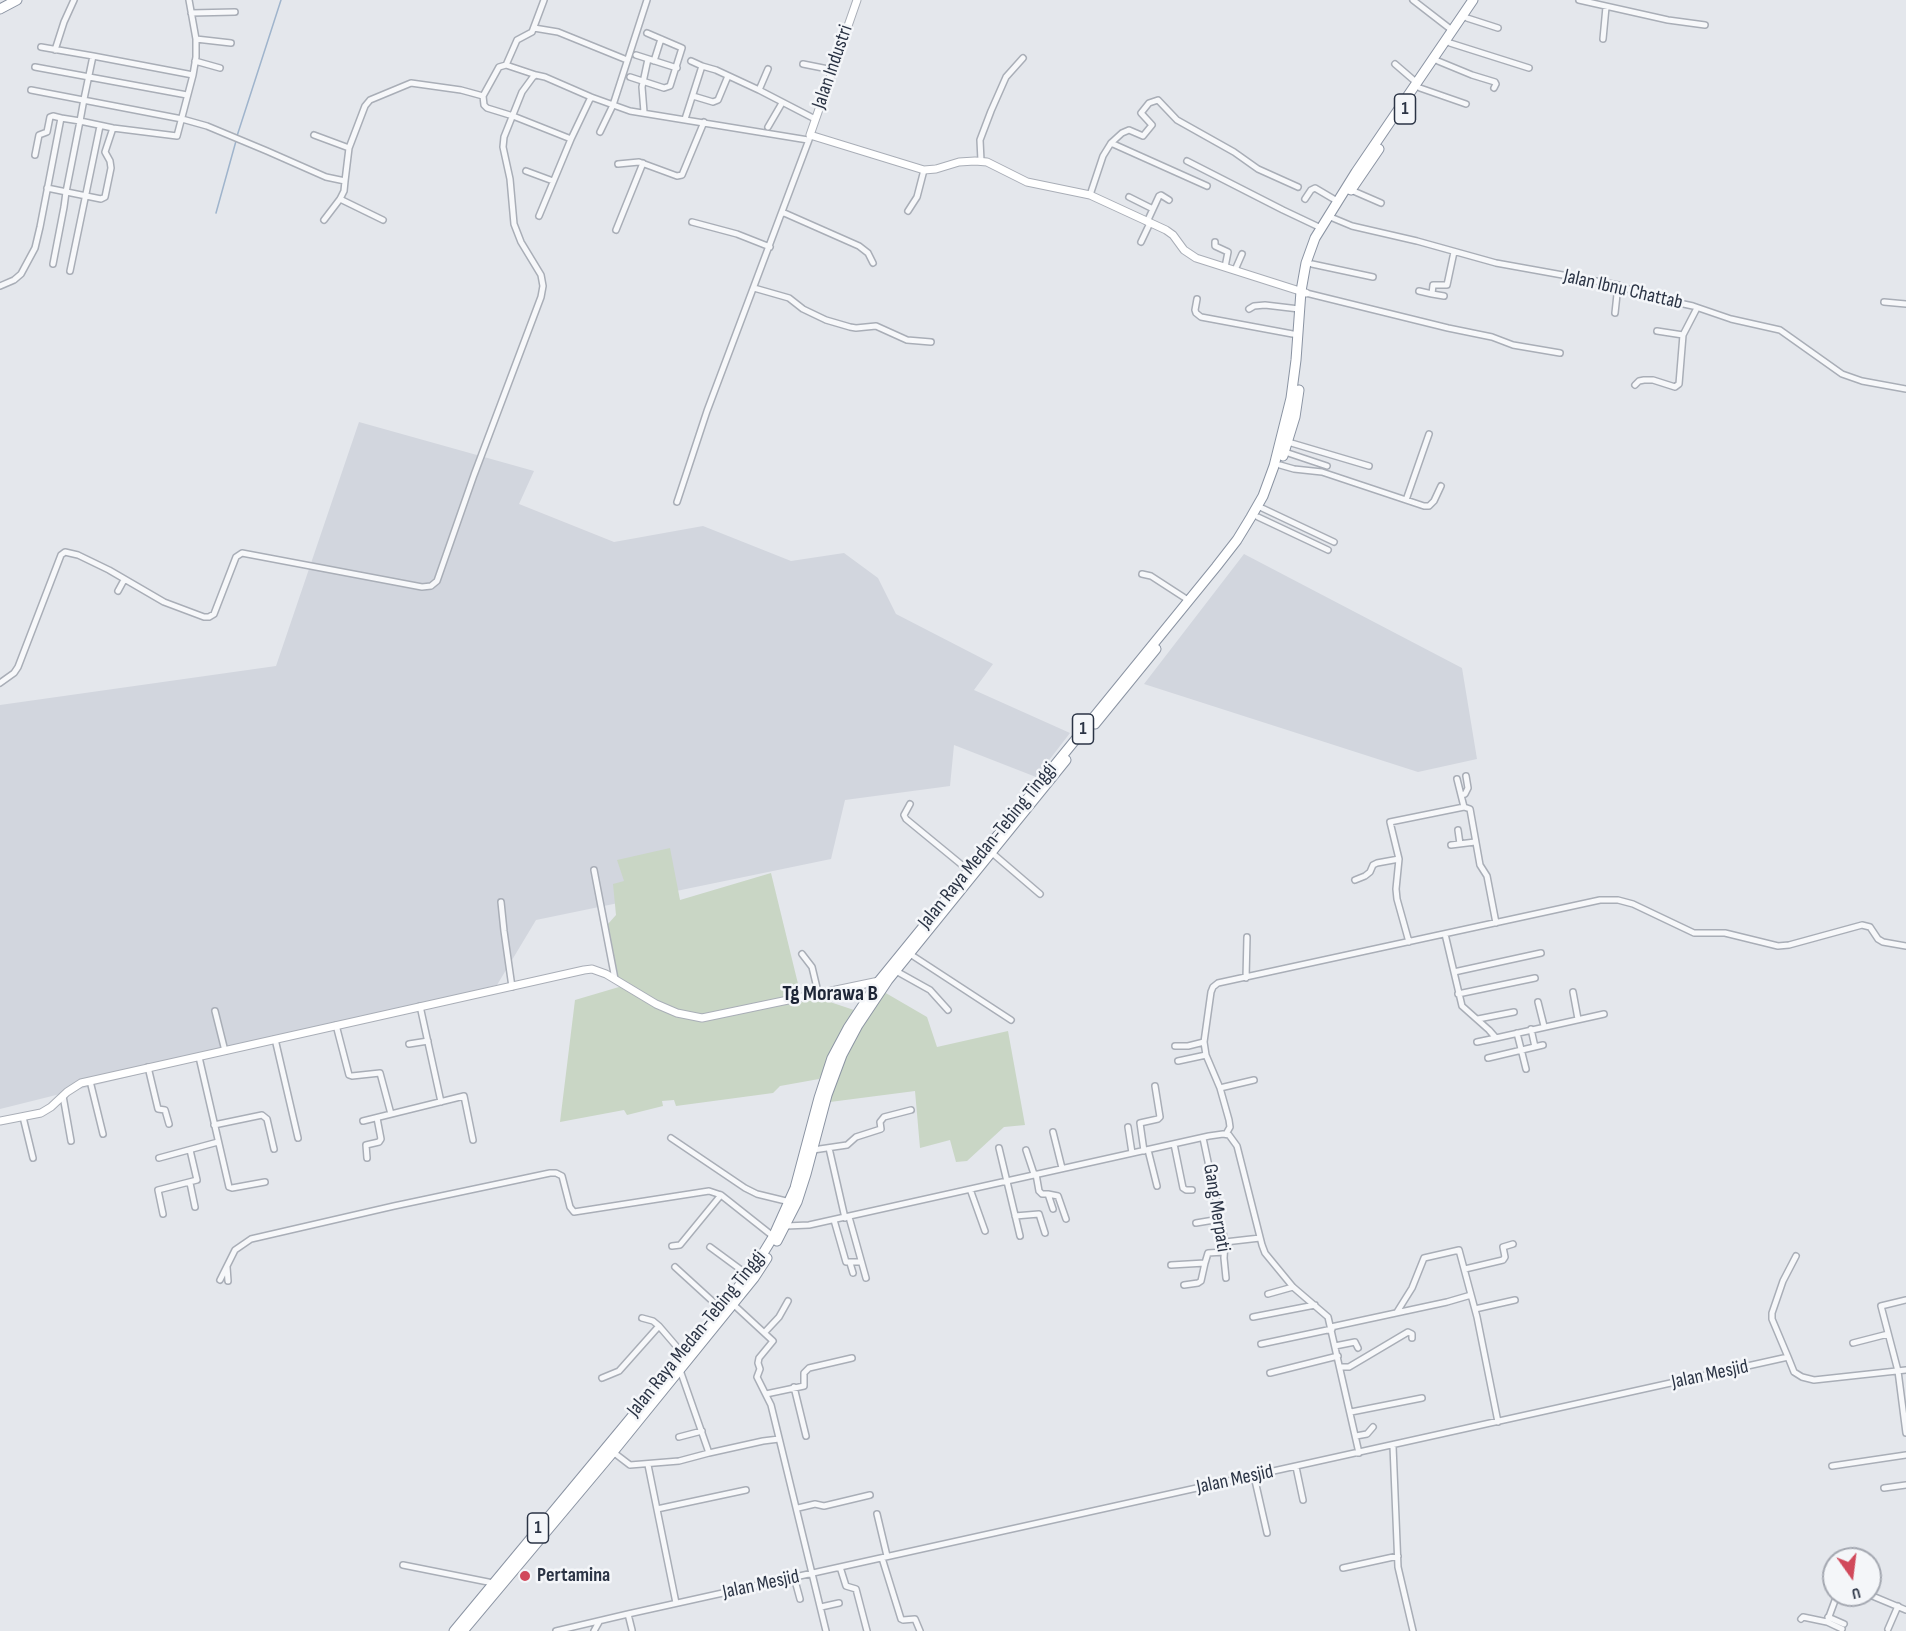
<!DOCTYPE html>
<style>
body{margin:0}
#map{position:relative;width:1906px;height:1631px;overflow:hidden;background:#e4e7ec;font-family:"Sofia Sans Condensed",sans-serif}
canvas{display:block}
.north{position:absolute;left:1822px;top:1547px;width:60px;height:60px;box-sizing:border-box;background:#f4f6f9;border:2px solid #a4a8b1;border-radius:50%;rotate:166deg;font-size:16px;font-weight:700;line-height:24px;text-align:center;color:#2b3445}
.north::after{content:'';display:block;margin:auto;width:21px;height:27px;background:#d1495b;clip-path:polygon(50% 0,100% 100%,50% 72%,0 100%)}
</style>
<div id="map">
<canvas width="1906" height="1631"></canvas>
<div class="north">U</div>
</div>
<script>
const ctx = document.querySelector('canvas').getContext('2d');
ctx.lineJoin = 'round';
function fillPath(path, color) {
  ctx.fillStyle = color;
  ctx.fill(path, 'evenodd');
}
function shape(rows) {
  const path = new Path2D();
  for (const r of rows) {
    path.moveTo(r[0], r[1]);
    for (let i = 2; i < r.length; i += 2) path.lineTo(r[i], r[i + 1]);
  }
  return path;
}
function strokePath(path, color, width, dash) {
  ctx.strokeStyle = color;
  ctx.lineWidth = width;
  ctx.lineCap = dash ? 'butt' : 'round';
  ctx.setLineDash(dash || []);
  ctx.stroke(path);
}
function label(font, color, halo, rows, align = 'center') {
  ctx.font = font + ' "Sofia Sans Condensed",sans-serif';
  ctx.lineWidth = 5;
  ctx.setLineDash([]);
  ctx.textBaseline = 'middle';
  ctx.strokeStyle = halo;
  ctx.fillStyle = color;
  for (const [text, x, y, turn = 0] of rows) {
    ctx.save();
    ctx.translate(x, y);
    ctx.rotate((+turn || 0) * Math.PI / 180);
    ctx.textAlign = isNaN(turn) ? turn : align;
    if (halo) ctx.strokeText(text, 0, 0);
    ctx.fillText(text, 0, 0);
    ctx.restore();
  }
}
const built = shape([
 [359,422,534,471,519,504,614,542,703,526,791,561,844,553,878,578,896,614,993,664,974,690,1070,733,1036,777,954,745,950,786,845,800,831,859,536,920,497,985,0,1109,0,705,276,666],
 [1244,554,1462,668,1477,759,1418,772,1144,684]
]);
const green = shape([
 [670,848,680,900,771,873,800,992,854,1010,819,1079,780,1086,773,1093,676,1106,674,1100,662,1101,663,1106,627,1115,624,1110,560,1122,575,1000,619,987,608,924,616,915,613,884,624,881,617,860],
 [884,992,927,1017,937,1047,1008,1031,1025,1125,1004,1127,967,1161,956,1162,950,1140,920,1148,915,1091,830,1102,837,1075,847,1051]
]);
const stream = shape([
 [237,136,281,0],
 [216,213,236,141]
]);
const street = shape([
 [189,0,196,39],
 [1413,0,1453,31],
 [1579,0,1668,20,1705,25],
 [191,13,235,12],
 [1467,18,1498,28],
 [534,28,558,32,627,60],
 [1603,39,1606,7],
 [1450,43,1529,68],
 [41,47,93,56],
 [55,50,64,22,74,0],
 [636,55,677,68],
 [195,61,220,68],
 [654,61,661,39],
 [691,61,702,66,716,70,759,90,815,119],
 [1438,61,1472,75,1495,82,1496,84,1494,88],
 [803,64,833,70],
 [1395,64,1417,83],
 [506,65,536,75],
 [35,67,187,95],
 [193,75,196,57,196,39,231,43],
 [630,77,664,88,670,86,682,48,647,33],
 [1420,88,1466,104],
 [31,90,182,119,207,126,267,151,326,177,345,181,349,148,365,106,370,100,411,83,461,90,483,96],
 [759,90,768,69],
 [483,96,499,67,506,65,517,40,532,32,544,0],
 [483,96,484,105,487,108,513,116,571,139],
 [693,96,713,102,718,100,728,76],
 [644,112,642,87,648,59],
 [685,119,702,66],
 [768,127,782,103],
 [600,132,613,105,647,0],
 [314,135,349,148],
 [1111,143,1122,133,1129,130,1143,136,1152,125,1141,113,1149,103,1158,100,1177,120,1234,152,1258,169,1298,187],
 [35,155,39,135,47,132,50,117,53,116,61,118],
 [981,161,980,140,991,111,1006,77,1023,58],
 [1187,161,1283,210,1321,228],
 [618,164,639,162,677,176,682,175,704,122],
 [526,171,553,181],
 [47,188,101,199,105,197,111,168,110,161,105,152,113,128],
 [1351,190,1381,203],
 [1090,195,1103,156,1111,143,1207,186],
 [1129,197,1153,209],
 [340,199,383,220],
 [1305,199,1311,190,1315,188,1337,201],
 [908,211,917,197,924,170],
 [782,212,859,246,868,253,873,263],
 [539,216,571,139,591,97],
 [1328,216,1352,226,1417,241,1496,263,1618,285,1646,296,1693,306,1731,319,1780,330,1842,374,1862,381,1906,389],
 [324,220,340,199,344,191,345,181],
 [692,222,737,234,770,247],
 [1147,222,1159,196,1161,195,1169,200],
 [616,230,643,163],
 [1141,242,1150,223],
 [1215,242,1215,246,1228,252,1225,267],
 [1312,264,1373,277],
 [1235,270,1242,254],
 [70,271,100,126],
 [0,286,14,280,21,274,35,248,40,227,61,118,80,121,113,128,177,136,193,75,93,56,84,99,80,121,66,192,64,207,53,264],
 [754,288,789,298,803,309,826,320,850,327,856,328,876,326,907,340,931,342],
 [1419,291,1432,294,1433,285,1447,285,1454,252],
 [1306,293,1448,328,1492,337,1513,345,1560,353],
 [1432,294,1444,296],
 [1197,299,1195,310,1196,313,1201,317,1298,335],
 [1884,302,1906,304],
 [1249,309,1254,306,1265,305,1299,309],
 [1615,313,1618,285],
 [1657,331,1683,335,1697,308],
 [1635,385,1639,381,1644,380,1653,380,1675,387,1679,384,1683,335],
 [1288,442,1369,466],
 [1285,452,1327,466],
 [1280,465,1294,469,1322,472,1424,506,1429,506,1434,501,1441,486],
 [1406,500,1429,434],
 [677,502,707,411,810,137],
 [1262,508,1334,542],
 [1258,517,1328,550],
 [1142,574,1151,576,1188,600],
 [118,591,124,580],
 [0,683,14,673,18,667,61,555,65,552,78,555,109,570,164,602,204,617,209,617,214,614,236,557,242,553,422,587,431,586,437,581,474,475,541,297,543,286,541,275,521,242,514,224,510,179,503,147,504,137,522,92,533,77,536,75,545,77,591,97,630,111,808,140],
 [1457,779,1461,795],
 [910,804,904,815,906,819,968,870],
 [1464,807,1461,795,1465,794,1468,788,1466,776],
 [1458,830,1460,844],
 [1451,845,1475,842],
 [991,852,1040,894],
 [594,870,615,979],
 [1355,880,1365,876,1370,872,1373,865,1377,863,1399,859],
 [501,902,504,931,512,987],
 [1445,934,1462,1006,1489,1030,1496,1038,1604,1014],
 [1409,942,1397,899,1396,889,1399,859,1390,822,1464,807,1470,809,1480,865,1487,876,1496,923],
 [802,954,812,967,818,992],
 [910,954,1011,1020],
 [896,971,930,990,948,1010],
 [1454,972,1541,953],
 [1246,978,1247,937],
 [1573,992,1578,1019],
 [1458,994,1535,978],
 [1538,1002,1544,1026],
 [420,1006,441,1102],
 [215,1011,225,1051],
 [1478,1019,1514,1012],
 [336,1025,349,1075,352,1076,380,1073,391,1114],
 [1531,1029,1535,1047],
 [1517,1033,1526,1069],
 [275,1039,298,1138],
 [1477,1042,1496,1038],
 [409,1044,428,1041],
 [1175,1046,1188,1046,1204,1042],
 [199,1057,229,1187,232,1188,265,1182],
 [1488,1058,1543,1045],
 [1178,1061,1206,1055],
 [148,1067,158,1109,165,1110,169,1124],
 [90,1081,103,1134],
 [1220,1088,1254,1080],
 [63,1096,71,1141],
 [23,1117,33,1158],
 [363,1121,464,1096,473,1140],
 [214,1125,262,1115,267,1119,274,1149],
 [1128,1127,1132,1153],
 [1053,1132,1062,1168],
 [1226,1134,1230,1127,1229,1120,1220,1088,1206,1055,1204,1042,1211,992,1213,987,1218,983,1600,900,1618,900,1633,904,1694,933,1725,933,1778,946,1789,945,1862,925,1870,927,1878,939,1883,942,1906,946],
 [671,1138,745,1188,757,1194,790,1202],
 [1203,1138,1225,1242,1224,1258,1226,1278],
 [1174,1144,1183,1188,1186,1190,1192,1190],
 [829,1148,845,1218],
 [999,1148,1020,1236],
 [813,1150,847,1145,856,1137,881,1129,880,1122,884,1117,911,1110],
 [1026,1150,1034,1174],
 [1148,1150,1157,1186],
 [1144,1151,1140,1123,1158,1119,1160,1117,1155,1086],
 [159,1158,218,1142],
 [367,1158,366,1145,379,1142,381,1139,377,1118],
 [1036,1174,1039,1191,1042,1194,1048,1194,1053,1209],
 [190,1183,195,1207],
 [970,1189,985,1231],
 [1048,1194,1058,1196,1066,1219],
 [163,1214,158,1190,197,1180,190,1150],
 [1015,1216,1039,1214,1045,1233],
 [849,1217,866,1278],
 [834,1220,846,1262,861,1262],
 [1196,1223,1220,1219],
 [786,1226,809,1225,1209,1136,1223,1134,1229,1135,1237,1146,1262,1245,1265,1253,1293,1287,1328,1317,1359,1453],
 [1225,1242,1260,1238],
 [672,1246,680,1245,721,1195],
 [710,1247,748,1275],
 [850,1263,853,1273],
 [1171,1265,1205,1263,1208,1253,1224,1252],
 [227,1267,228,1281],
 [675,1267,721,1309],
 [1465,1269,1503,1260,1505,1257,1503,1247,1513,1244],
 [220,1280,235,1250,251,1239,394,1206,550,1173,556,1173,562,1176,570,1207,574,1212,709,1191,721,1195,774,1237],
 [1184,1285,1198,1283,1201,1281,1205,1263],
 [1268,1294,1293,1287],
 [1906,1300,1881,1306,1898,1371,1906,1433],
 [733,1304,773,1341,759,1358,758,1363,760,1369,757,1377,771,1405,826,1631],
 [1475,1309,1515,1300],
 [1397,1312,1412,1288,1424,1258,1459,1250,1477,1317,1498,1422],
 [1253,1317,1315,1305],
 [642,1318,653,1321,659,1326],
 [1331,1327,1447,1302,1471,1295],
 [765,1332,779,1317,788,1301],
 [1853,1343,1888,1334],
 [1261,1344,1332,1329],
 [1335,1346,1355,1342,1358,1348],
 [1788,1357,1772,1319,1772,1313,1783,1281,1796,1256],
 [1340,1367,1349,1367,1408,1332,1412,1334,1412,1338],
 [680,1370,709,1453,763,1441,779,1439],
 [1270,1373,1338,1356],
 [602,1378,619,1371,659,1326,683,1354],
 [794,1387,806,1436],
 [766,1394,804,1386,804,1373,809,1368,852,1358],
 [1351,1412,1422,1398],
 [1356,1436,1367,1434,1373,1427],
 [679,1437,702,1431],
 [1393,1446,1398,1567,1413,1631],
 [613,1452,630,1465,679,1461,709,1453],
 [648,1465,676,1603],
 [1832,1466,1906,1455],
 [1296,1467,1303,1500],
 [1254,1476,1267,1533],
 [1884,1488,1906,1485],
 [798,1508,815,1504,824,1506,870,1495],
 [657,1509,746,1490],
 [877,1514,887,1556],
 [882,1558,901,1619,903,1620,915,1619,920,1631],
 [403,1565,493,1583],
 [840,1567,846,1586,856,1589,867,1631],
 [1343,1568,1398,1556],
 [794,1577,800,1599],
 [1870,1595,1906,1610],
 [821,1607,839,1603],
 [628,1614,632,1630],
 [1828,1617,1844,1624],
 [1801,1619,1803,1617,1827,1622,1842,1629],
 [1827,1622,1837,1595],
 [1888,1629,1898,1606],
 [556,1631,628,1614,1788,1357,1794,1372,1802,1377,1814,1380,1906,1370],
 [594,1631,599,1622]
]);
const secondary = shape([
 [857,0,810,135,924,170,936,169,959,162,975,161,987,162,1027,182,1090,195,1166,230,1173,235,1184,250,1196,258,1306,293],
 [0,1121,41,1113,51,1107,67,1092,81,1083,90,1081,584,970,592,969,606,974,656,1004,677,1013,702,1018,879,981]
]);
const highway = shape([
 [0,9,17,0],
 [1351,190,1379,149],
 [1283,456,1295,417,1299,390],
 [1095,724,1156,649],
 [777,1241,797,1202,806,1174,827,1095,842,1055,858,1025,888,980,1066,760],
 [454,1631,731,1297,762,1255,773,1237,795,1188,819,1098,832,1058,848,1028,879,981,1216,567,1237,540,1251,517,1263,496,1274,466,1291,398,1296,360,1301,291,1306,263,1315,238,1356,172,1473,0],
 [463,1631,613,1452,754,1278,767,1258]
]);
const markers = [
 [525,1576,6,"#d1495b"]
];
const shields = [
 [1405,109,21],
 [1083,729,21],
 [538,1528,21]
];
const shieldNames = [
 ["1",1405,109],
 ["1",1083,729],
 ["1",538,1528]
];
const streetNames = [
 ["Jalan Industri",833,67,-71],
 ["Jalan Ibnu Chattab",1623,290,13],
 ["Jalan Raya Medan-Tebing Tinggi",988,846,-51],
 ["Gang Merpati",1216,1208,81],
 ["Jalan Raya Medan-Tebing Tinggi",697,1334,-51],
 ["Jalan Mesjid",1710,1375,-12],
 ["Jalan Mesjid",1235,1480,-12],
 ["Jalan Mesjid",761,1585,-12]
];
const poiNames = [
 ["Pertamina",537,1576]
];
const quarterNames = [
 ["Tg Morawa B",830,994]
];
fillPath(built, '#d2d6de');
fillPath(green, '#c9d6c5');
strokePath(stream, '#9fb4cc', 1.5);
strokePath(street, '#a9aeb7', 8);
strokePath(secondary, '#a9aeb7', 9);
strokePath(highway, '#8b94a3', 11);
strokePath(street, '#f7f8fa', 5);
strokePath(secondary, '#fff', 7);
strokePath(highway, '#fff', 9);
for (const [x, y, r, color] of markers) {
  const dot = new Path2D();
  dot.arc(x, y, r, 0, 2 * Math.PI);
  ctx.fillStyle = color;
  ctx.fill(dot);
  strokePath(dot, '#f4f6f9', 2);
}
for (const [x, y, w] of shields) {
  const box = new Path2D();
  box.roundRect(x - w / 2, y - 15, w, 30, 4.5);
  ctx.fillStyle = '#f4f6f9';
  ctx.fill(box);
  strokePath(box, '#2b3445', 1.5);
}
label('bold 18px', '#2b3445', null, shieldNames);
label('20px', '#2b3445', '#f4f6f9', streetNames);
label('bold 20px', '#2b3445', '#f4f6f9', poiNames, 'left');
label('bold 22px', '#1d2536', '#f4f6f9', quarterNames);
</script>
